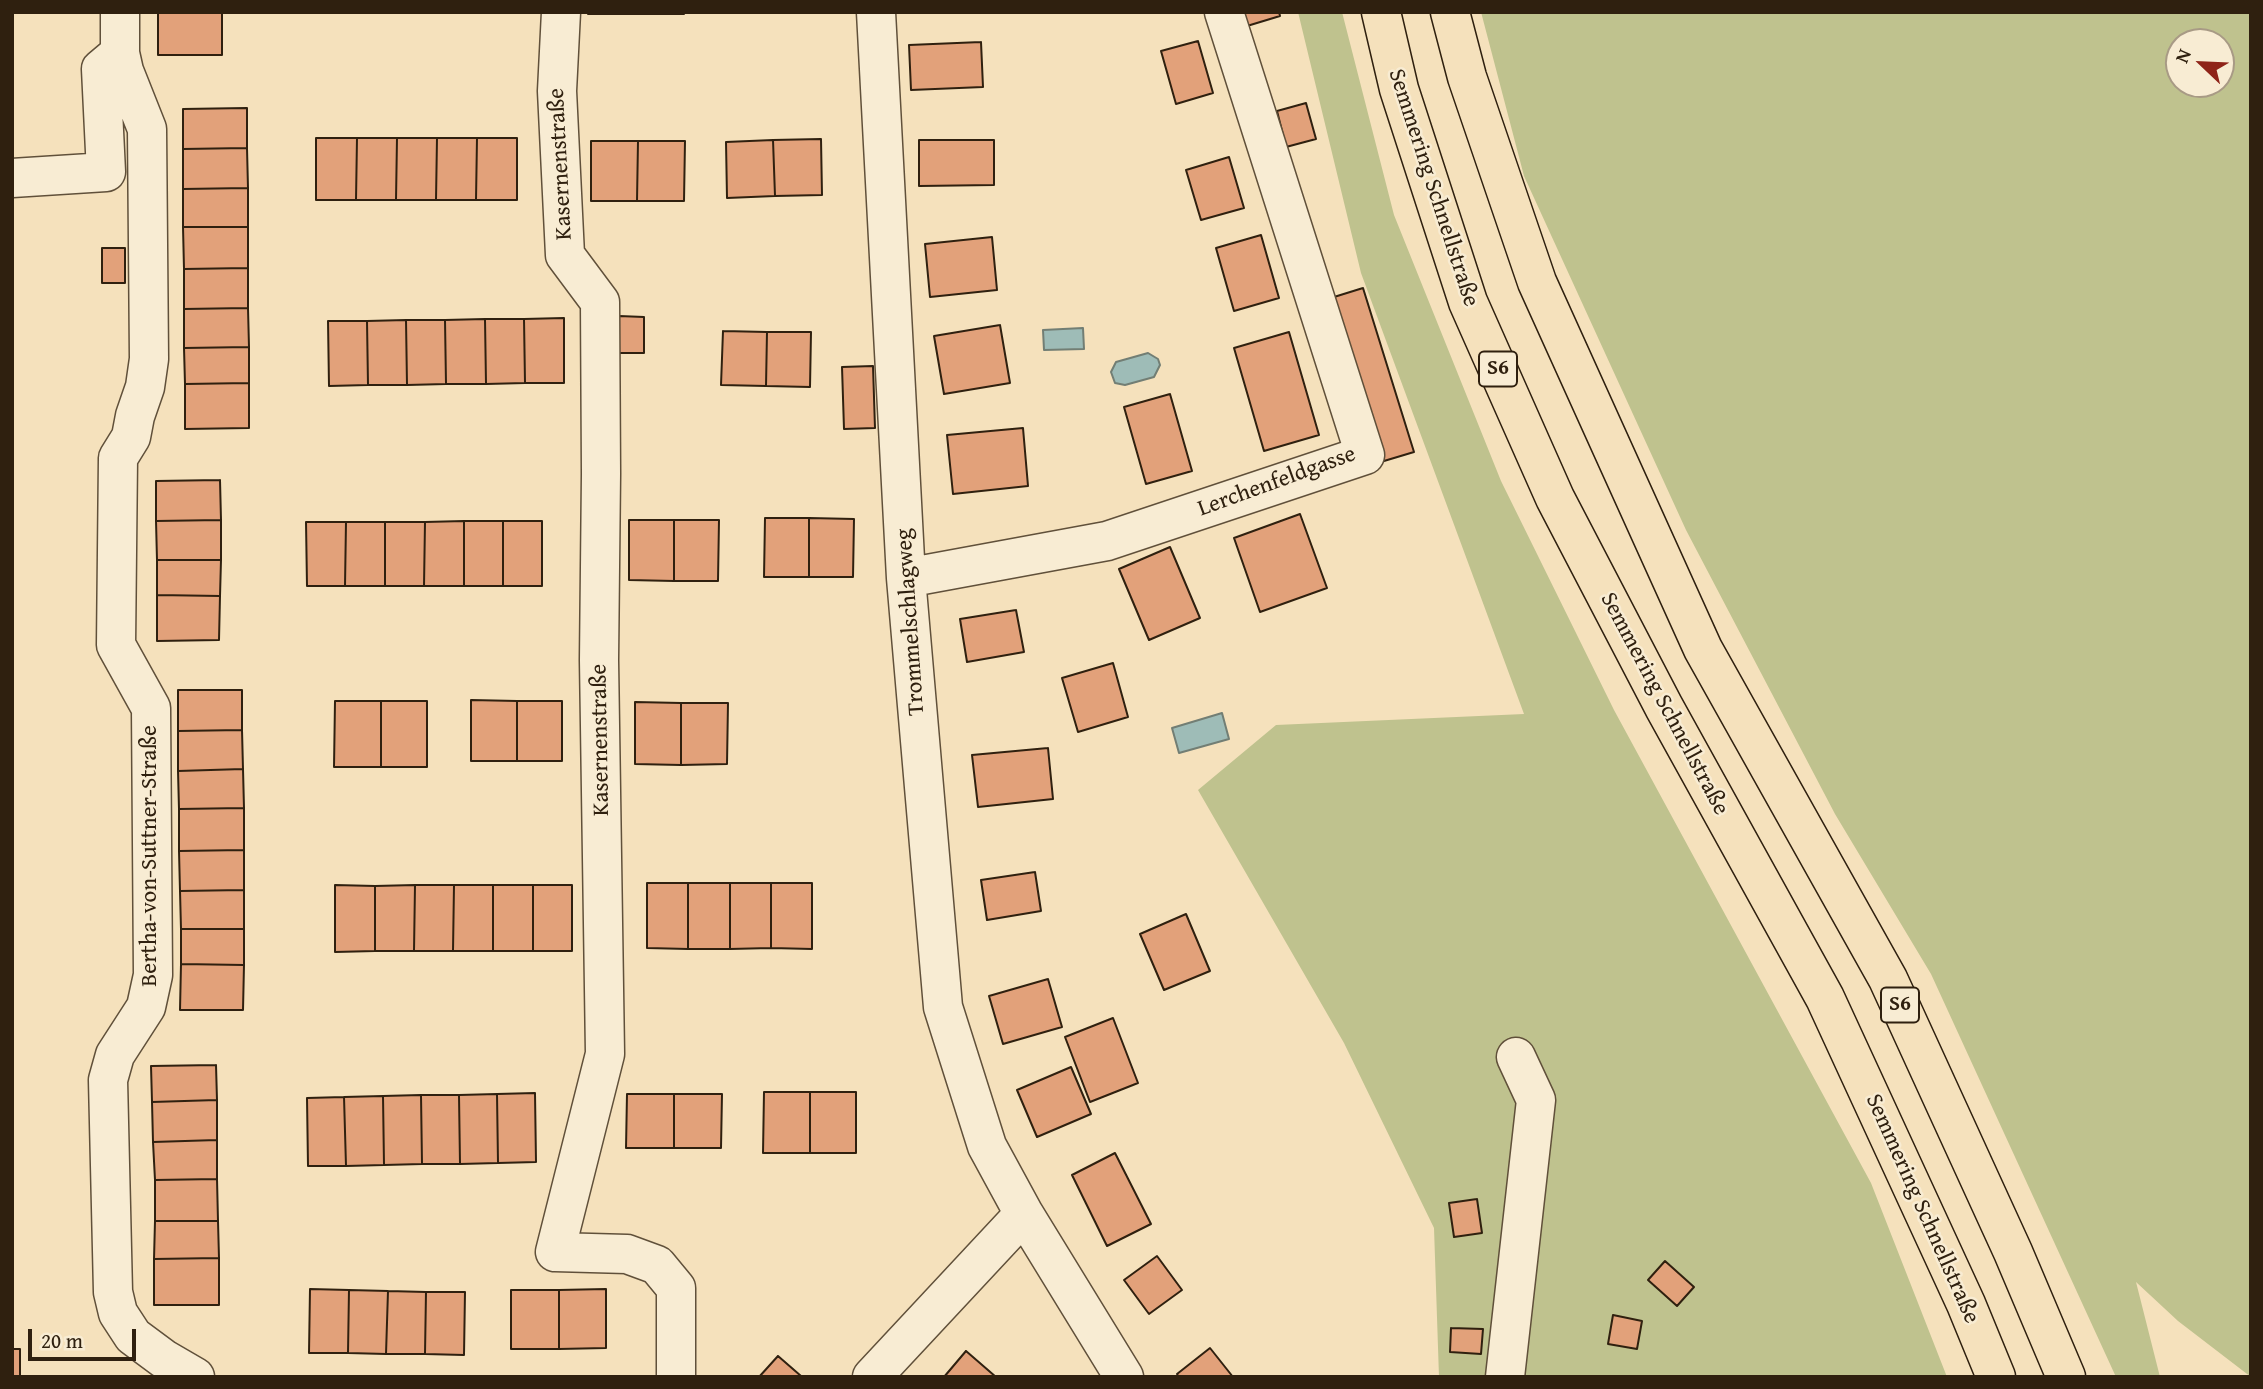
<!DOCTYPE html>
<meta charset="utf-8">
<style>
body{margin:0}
#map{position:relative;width:2263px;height:1389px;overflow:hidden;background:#f5e1bc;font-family:"Gentium Book Plus",serif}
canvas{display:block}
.frame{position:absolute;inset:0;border:14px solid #2f200f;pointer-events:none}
.north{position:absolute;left:2165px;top:28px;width:70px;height:70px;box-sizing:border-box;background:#f8ecd3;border:2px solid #a89a85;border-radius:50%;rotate:293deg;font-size:19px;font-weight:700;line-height:28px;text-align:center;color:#2f200f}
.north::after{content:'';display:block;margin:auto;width:24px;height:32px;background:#8f2418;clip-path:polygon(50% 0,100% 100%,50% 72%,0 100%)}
.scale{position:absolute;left:28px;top:1329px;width:108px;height:32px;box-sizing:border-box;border:4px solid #2f200f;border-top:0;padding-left:9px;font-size:21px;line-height:24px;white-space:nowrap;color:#2f200f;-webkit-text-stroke:5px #f8ecd3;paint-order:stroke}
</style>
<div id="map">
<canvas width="2263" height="1389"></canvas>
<div class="frame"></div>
<div class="north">N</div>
<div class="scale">20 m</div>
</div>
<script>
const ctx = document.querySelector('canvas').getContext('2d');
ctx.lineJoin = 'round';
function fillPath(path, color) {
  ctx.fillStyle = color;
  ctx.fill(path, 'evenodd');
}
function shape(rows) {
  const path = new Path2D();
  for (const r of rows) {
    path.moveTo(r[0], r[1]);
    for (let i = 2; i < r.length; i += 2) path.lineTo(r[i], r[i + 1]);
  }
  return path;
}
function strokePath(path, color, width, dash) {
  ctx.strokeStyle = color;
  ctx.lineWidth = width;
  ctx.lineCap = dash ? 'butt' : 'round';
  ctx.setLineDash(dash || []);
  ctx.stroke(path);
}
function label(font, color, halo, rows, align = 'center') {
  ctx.font = font + ' "Gentium Book Plus",serif';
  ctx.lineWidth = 5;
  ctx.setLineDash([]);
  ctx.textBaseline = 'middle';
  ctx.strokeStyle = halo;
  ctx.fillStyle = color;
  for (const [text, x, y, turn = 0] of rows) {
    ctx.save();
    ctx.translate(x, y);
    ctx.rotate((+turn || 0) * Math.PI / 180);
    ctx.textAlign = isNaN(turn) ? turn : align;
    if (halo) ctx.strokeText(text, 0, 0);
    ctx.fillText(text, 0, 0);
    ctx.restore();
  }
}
const green = shape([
 [1298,12,1342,12,1394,215,1501,481,1614,710,1871,1183,1947,1377,1439,1377,1434,1228,1344,1043,1198,790,1276,725,1524,714,1361,273],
 [1481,12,2251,12,2251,1377,2178,1321,2136,1282,2160,1377,2116,1377,1931,974,1835,814,1686,530,1524,176],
 [2179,42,2221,42,2221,84,2179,84]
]);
const water = shape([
 [1083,328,1084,349,1044,350,1043,330,1083,328],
 [1148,353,1158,359,1160,365,1154,377,1125,385,1115,383,1111,372,1116,362,1148,353],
 [1222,713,1229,739,1179,753,1172,728,1222,713]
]);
const building = shape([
 [158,12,222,12,222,55,158,55,158,12],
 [588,12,636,12,636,14,588,14,588,12],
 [636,12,684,12,684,14,636,14,636,12],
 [1243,12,1279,12,1280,16,1247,26,1243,12],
 [1198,41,1213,93,1176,104,1161,51,1198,41],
 [981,42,983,87,911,90,909,45,981,42],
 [1306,103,1316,139,1286,147,1277,111,1306,103],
 [247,108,247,148,183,149,183,109,247,108],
 [316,138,357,138,356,200,316,200,316,138],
 [357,138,397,138,396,200,356,200,357,138],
 [397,138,437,138,436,200,396,200,397,138],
 [437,138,477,138,476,200,436,200,437,138],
 [477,138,517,138,517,200,476,200,477,138],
 [821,139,822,195,775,196,773,140,821,139],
 [773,140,775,196,727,198,726,142,773,140],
 [919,140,994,140,994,185,919,186,919,140],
 [591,141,638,141,637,201,591,201,591,141],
 [638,141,685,141,684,201,637,201,638,141],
 [247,148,248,188,183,189,183,149,247,148],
 [1229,157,1244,208,1201,220,1186,170,1229,157],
 [248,188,248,227,183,227,183,189,248,188],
 [183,227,248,227,248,268,184,269,183,227],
 [1261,235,1279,298,1234,311,1216,248,1261,235],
 [992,237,997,290,930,297,925,244,992,237],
 [102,248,125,248,125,283,102,283,102,248],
 [248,268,248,308,184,309,184,269,248,268],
 [1363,288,1414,452,1384,461,1334,297,1363,288],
 [248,308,249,347,184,348,184,309,248,308],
 [619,316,644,317,644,353,619,353,619,316],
 [564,318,564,383,525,383,524,319,564,318],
 [485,319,486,384,446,384,445,320,485,319],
 [485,319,524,319,525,383,486,384,485,319],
 [406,320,407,385,368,385,367,321,406,320],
 [406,320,445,320,446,384,407,385,406,320],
 [328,321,367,321,368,385,329,386,328,321],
 [1000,325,1010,383,944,394,934,336,1000,325],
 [723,331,767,332,766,386,721,385,723,331],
 [767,332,811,332,810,387,766,386,767,332],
 [1289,332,1319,435,1264,451,1234,348,1289,332],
 [249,347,249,383,185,384,184,348,249,347],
 [873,366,875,428,844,429,842,367,873,366],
 [249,383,249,428,185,429,185,384,249,383],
 [1170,394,1192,471,1146,484,1124,407,1170,394],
 [1023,428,1028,486,953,494,947,435,1023,428],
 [220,480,221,520,156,521,156,481,220,480],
 [1300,514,1327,588,1260,612,1234,538,1300,514],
 [765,518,809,518,809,577,764,577,765,518],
 [809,518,854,519,853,577,809,577,809,518],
 [221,520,221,560,157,560,156,521,221,520],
 [629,520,674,520,674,581,629,580,629,520],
 [674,520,719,520,718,581,674,581,674,520],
 [464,521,464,586,424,586,425,522,464,521],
 [464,521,503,521,503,586,464,586,464,521],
 [503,521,542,521,542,586,503,586,503,521],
 [306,522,346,522,345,586,307,586,306,522],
 [346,522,385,522,385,586,345,586,346,522],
 [385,522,425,522,424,586,385,586,385,522],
 [1170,547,1200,618,1149,640,1119,569,1170,547],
 [157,560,221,560,220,596,157,595,157,560],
 [157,595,220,596,219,640,157,641,157,595],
 [1016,610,1024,652,967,662,960,619,1016,610],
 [1113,663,1128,717,1078,732,1062,678,1113,663],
 [178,690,242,690,242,730,178,731,178,690],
 [471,700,517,701,517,761,471,761,471,700],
 [335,701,381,701,381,767,334,767,335,701],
 [381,701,427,701,427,767,381,767,381,701],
 [517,701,562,701,562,761,517,761,517,701],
 [635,702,681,703,681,765,635,764,635,702],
 [681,703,728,703,727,764,681,765,681,703],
 [242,730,243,769,178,771,178,731,242,730],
 [1048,748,1053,799,978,807,972,755,1048,748],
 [243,769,244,808,179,809,178,771,243,769],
 [244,808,244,850,179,851,179,809,244,808],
 [244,850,244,890,180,891,179,851,244,850],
 [1035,872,1041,911,987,920,981,880,1035,872],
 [647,883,688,883,688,949,647,948,647,883],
 [688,883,730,883,730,949,688,949,688,883],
 [730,883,771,883,771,948,730,949,730,883],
 [771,883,812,883,812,949,771,948,771,883],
 [335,885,375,886,375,951,335,952,335,885],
 [415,885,414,951,375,951,375,886,415,885],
 [415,885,454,885,453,951,414,951,415,885],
 [454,885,493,885,493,951,453,951,454,885],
 [493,885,533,885,533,951,493,951,493,885],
 [533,885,572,885,572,951,533,951,533,885],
 [244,890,244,929,181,929,180,891,244,890],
 [1186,914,1210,971,1164,990,1140,934,1186,914],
 [181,929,244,929,244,965,181,964,181,929],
 [181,964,244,965,243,1010,180,1010,181,964],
 [1048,979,1062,1027,1003,1044,989,996,1048,979],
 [1113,1018,1138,1083,1090,1102,1065,1037,1113,1018],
 [216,1065,217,1100,152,1102,151,1066,216,1065],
 [1071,1067,1091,1114,1037,1137,1017,1090,1071,1067],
 [764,1092,810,1092,810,1153,763,1153,764,1092],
 [810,1092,856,1092,856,1153,810,1153,810,1092],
 [535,1093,536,1162,498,1163,497,1094,535,1093],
 [497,1094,498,1163,460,1164,459,1095,497,1094],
 [627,1094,674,1094,674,1148,626,1148,627,1094],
 [674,1094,722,1094,721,1148,674,1148,674,1094],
 [421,1095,422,1164,384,1165,383,1096,421,1095],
 [421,1095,459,1095,460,1164,422,1164,421,1095],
 [383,1096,384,1165,346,1166,344,1097,383,1096],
 [344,1097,346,1166,308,1166,307,1098,344,1097],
 [217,1100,217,1140,153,1142,152,1102,217,1100],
 [217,1140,217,1179,155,1180,153,1142,217,1140],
 [1115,1153,1151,1224,1107,1246,1072,1175,1115,1153],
 [217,1179,218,1221,155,1221,155,1180,217,1179],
 [1477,1199,1482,1233,1454,1237,1449,1203,1477,1199],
 [155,1221,218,1221,219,1258,154,1259,155,1221],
 [1157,1256,1182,1290,1149,1314,1124,1280,1157,1256],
 [219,1258,219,1305,154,1305,154,1259,219,1258],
 [1665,1261,1694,1287,1677,1306,1648,1280,1665,1261],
 [310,1289,349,1290,348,1353,309,1353,310,1289],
 [606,1289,606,1348,559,1349,559,1290,606,1289],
 [349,1290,388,1291,386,1354,348,1353,349,1290],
 [511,1290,559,1290,559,1349,511,1349,511,1290],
 [388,1291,426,1292,425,1354,386,1354,388,1291],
 [426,1292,465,1292,464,1355,425,1354,426,1292],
 [1613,1315,1642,1321,1637,1349,1608,1344,1613,1315],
 [1451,1328,1483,1329,1481,1354,1450,1352,1451,1328],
 [1210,1348,1233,1377,1179,1377,1177,1374,1210,1348],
 [12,1349,20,1349,20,1377,12,1377,12,1349],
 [966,1351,996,1377,944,1377,966,1351],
 [778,1356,801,1376,800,1377,759,1377,778,1356]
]);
const minor = shape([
 [120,12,120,53,124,71,147,129,149,359,145,387,135,416,131,437,118,458,116,645,151,708,153,975,146,1007,115,1055,108,1080,113,1292,118,1313,133,1336,164,1359,195,1377],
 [561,12,557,91,565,255,600,302,601,474,599,660,605,1054,555,1252,627,1254,657,1265,676,1288,676,1377],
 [12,178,106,172,101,69,120,53],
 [906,578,1107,541,1365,455,1224,12],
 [1024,1214,1124,1377],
 [872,1377,1024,1214,987,1146,943,1007,906,578,876,12],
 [1505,1377,1536,1100,1516,1057]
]);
const highway = shape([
 [1381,12,1399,89,1468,302,1555,498,1664,707,1825,998,1966,1304,1996,1377],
 [1450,12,1467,77,1537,282,1703,649,1888,979,2013,1252,2066,1377]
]);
const shields = [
 [1498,369,38],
 [1900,1005,38]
];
const shieldNames = [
 ["S6",1498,369],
 ["S6",1900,1005]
];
const streetNames = [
 ["Kasernenstraße",561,164,-93],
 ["Semmering Schnellstraße",1433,188,72],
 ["Lerchenfeldgasse",1277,482,-20],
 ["Trommelschlagweg",911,622,-94],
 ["Semmering Schnellstraße",1664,704,62],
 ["Kasernenstraße",601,740,-91],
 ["Bertha-von-Suttner-Straße",150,856,-90],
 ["Semmering Schnellstraße",1922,1209,66]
];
fillPath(green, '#bfc28e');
fillPath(water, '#9ebcb7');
strokePath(water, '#727e74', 2);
fillPath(building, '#e2a17a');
strokePath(building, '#2f200f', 2);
strokePath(minor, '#60503a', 41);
strokePath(highway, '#2f200f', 41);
strokePath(minor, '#f8ecd3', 38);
strokePath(highway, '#f5e1bc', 38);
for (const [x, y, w] of shields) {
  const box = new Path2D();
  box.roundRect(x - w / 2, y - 17.5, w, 35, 5);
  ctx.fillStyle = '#f8ecd3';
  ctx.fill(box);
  strokePath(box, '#2f200f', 2);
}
label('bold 21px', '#2f200f', null, shieldNames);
label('23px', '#2f200f', '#f8ecd3', streetNames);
</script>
